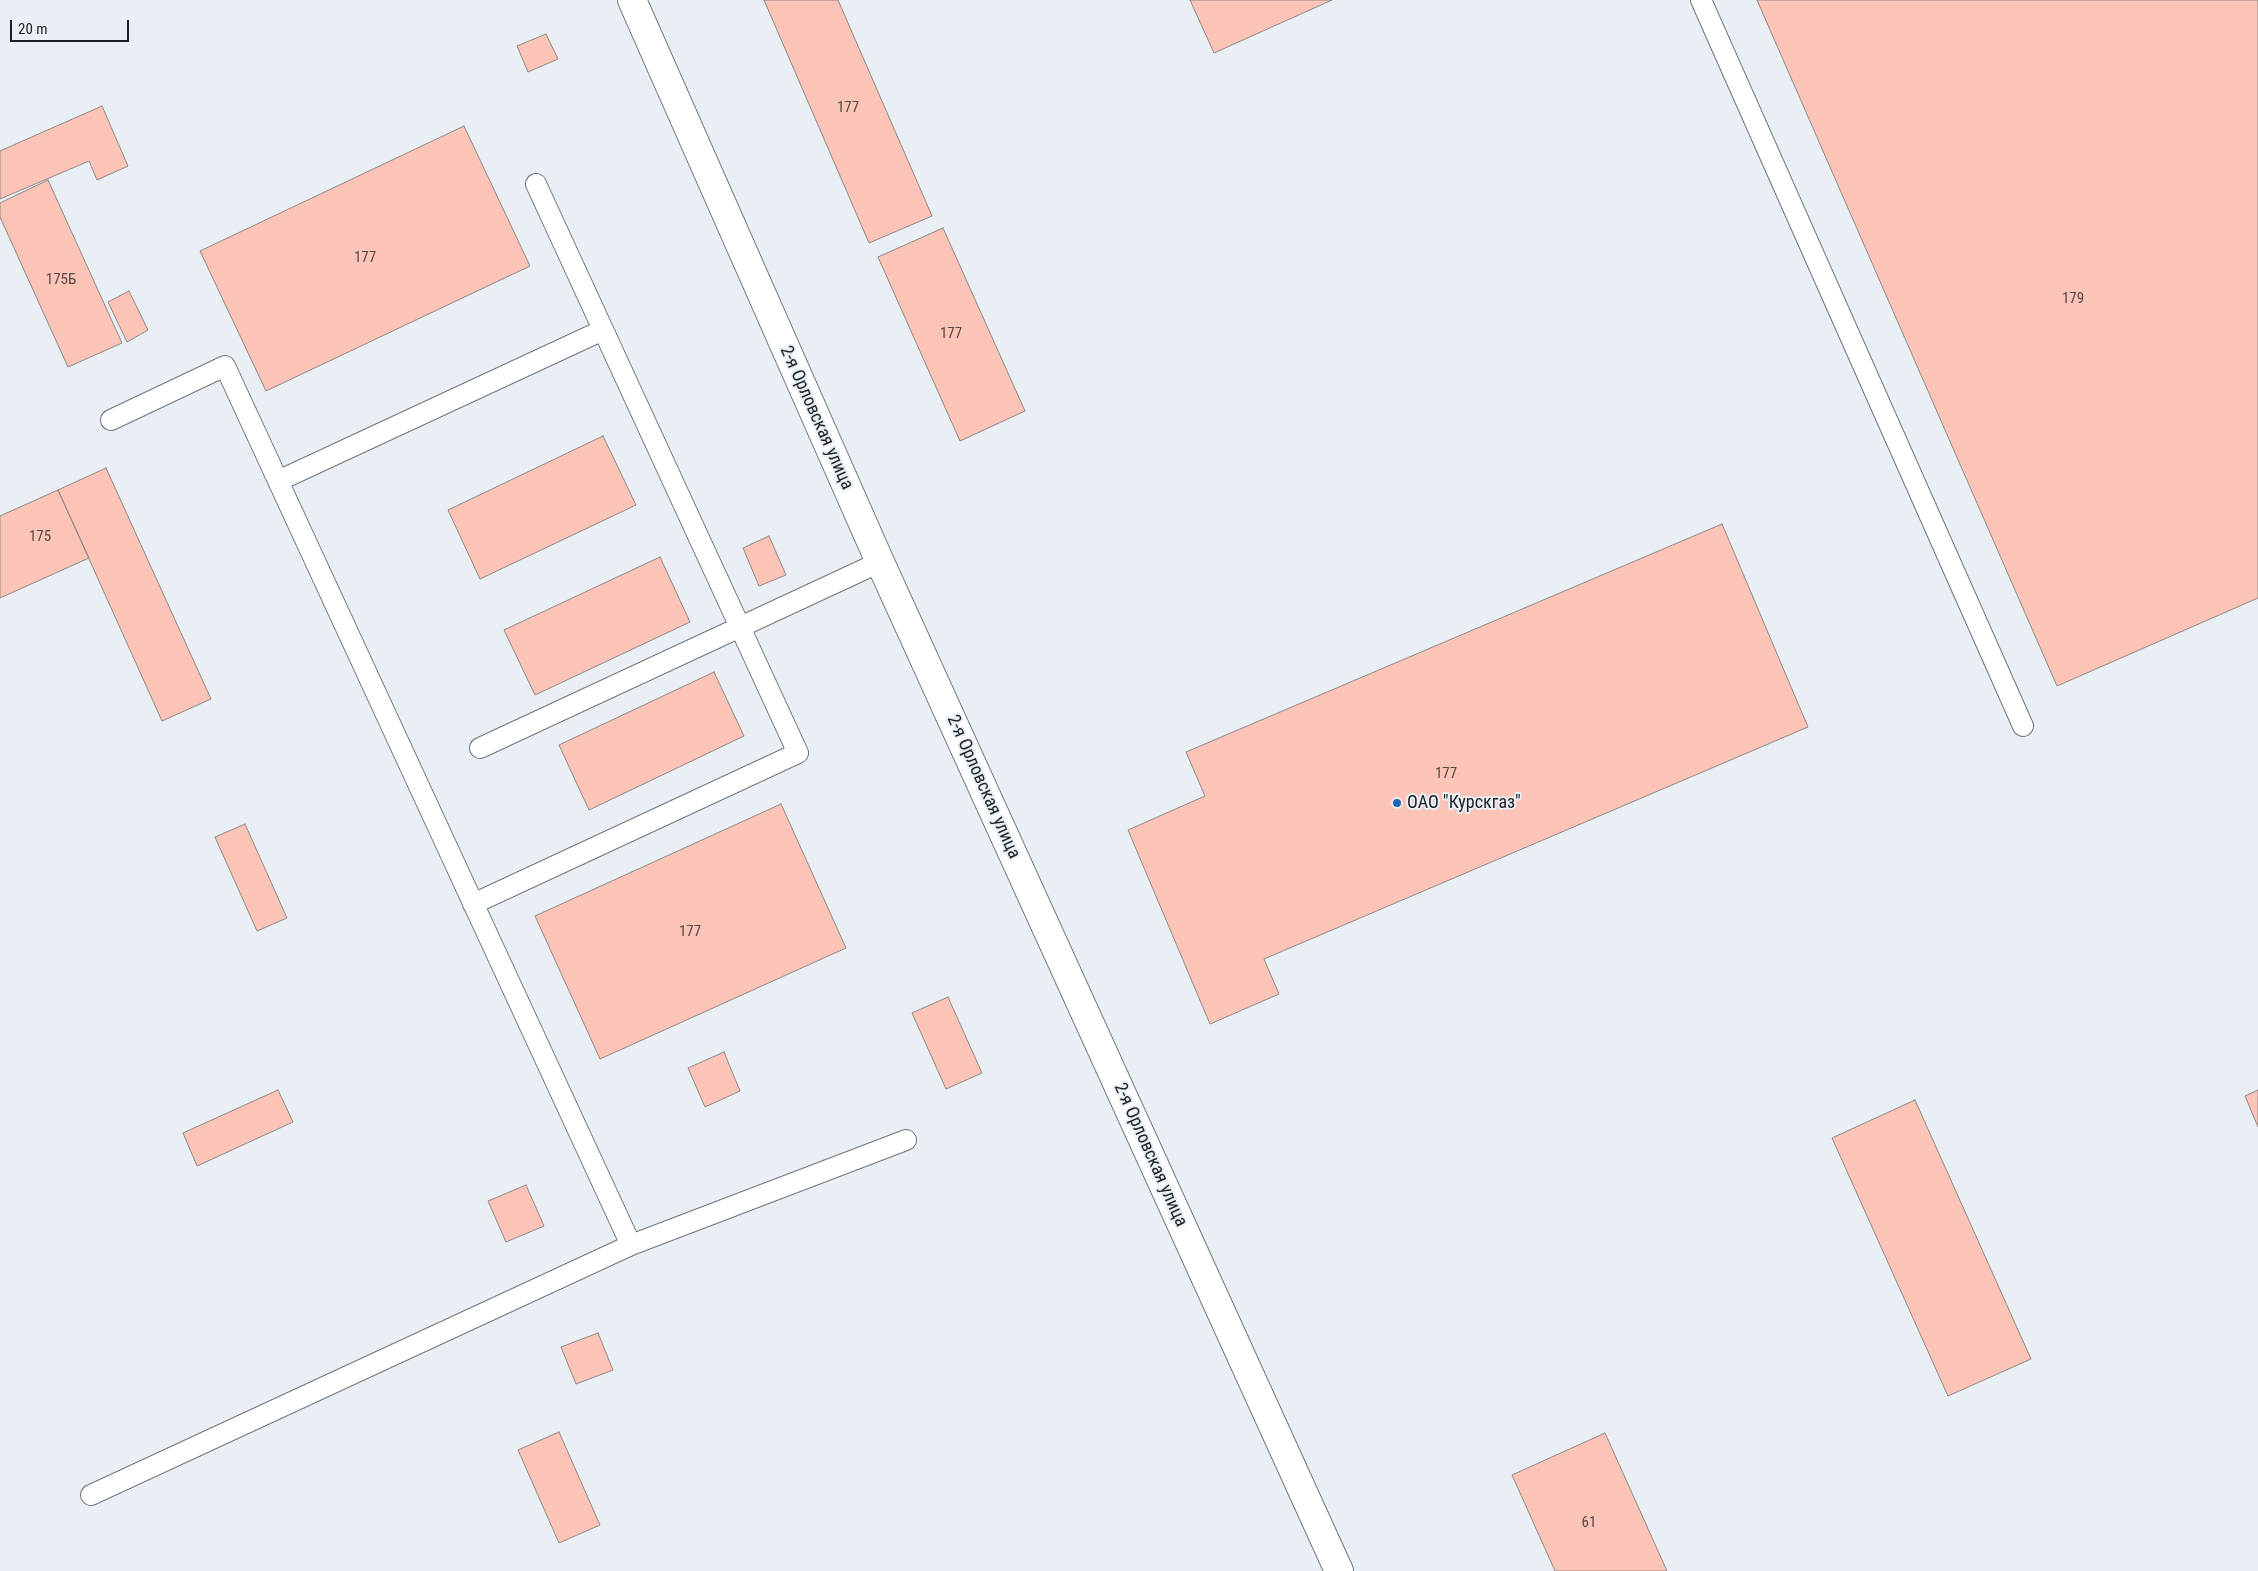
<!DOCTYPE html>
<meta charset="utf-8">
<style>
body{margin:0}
#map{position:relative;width:2258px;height:1571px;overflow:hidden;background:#e9eff5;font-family:"Roboto Condensed",sans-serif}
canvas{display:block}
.scale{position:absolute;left:10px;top:20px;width:119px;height:22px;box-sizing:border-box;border:2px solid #1c1f21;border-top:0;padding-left:6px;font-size:15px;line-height:18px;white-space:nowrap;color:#1c1f21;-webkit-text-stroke:4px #e9eff5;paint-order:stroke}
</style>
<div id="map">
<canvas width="2258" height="1571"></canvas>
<div class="scale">20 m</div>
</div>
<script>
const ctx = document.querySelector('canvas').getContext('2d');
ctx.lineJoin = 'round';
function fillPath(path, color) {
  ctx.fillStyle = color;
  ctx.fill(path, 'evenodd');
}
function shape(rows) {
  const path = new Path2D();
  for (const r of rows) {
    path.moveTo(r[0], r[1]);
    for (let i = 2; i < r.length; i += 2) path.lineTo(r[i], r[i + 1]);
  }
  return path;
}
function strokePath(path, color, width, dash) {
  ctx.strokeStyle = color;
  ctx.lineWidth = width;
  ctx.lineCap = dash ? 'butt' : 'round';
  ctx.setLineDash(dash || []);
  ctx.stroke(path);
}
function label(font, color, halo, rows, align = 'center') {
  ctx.font = font + ' "Roboto Condensed",sans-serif';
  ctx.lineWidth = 4;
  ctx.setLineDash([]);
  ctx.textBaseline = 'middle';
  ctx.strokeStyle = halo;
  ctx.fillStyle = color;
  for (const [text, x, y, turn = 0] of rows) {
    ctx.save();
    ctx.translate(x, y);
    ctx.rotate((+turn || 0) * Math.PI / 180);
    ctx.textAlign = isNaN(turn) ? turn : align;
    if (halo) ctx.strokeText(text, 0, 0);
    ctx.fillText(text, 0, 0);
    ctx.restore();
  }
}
const building = shape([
 [764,0,838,0,932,216,869,243,764,0],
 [1190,0,1332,0,1214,53,1190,0],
 [1757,0,2258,0,2258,598,2057,686,1757,0],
 [546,34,558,59,528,72,517,46,546,34],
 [102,106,128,166,97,180,89,161,0,199,0,151,102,106],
 [464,126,530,266,266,391,200,251,464,126],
 [48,180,122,343,68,367,0,217,0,203,48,180],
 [943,228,1025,411,960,441,878,257,943,228],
 [129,291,148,330,127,342,108,302,129,291],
 [603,436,636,505,480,579,448,510,603,436],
 [106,468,211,699,162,721,58,490,106,468],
 [58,490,89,558,0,598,0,516,58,490],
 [1722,524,1808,727,1264,959,1279,994,1210,1024,1128,830,1205,796,1186,752,1722,524],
 [769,536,786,575,759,586,743,548,769,536],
 [660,557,690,622,535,695,504,630,660,557],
 [714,672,744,736,589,810,559,745,714,672],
 [781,804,846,948,600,1059,535,916,781,804],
 [245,824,287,918,257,931,215,837,245,824],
 [948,997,982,1073,946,1089,912,1013,948,997],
 [724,1052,740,1091,705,1107,688,1068,724,1052],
 [278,1090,293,1122,197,1166,183,1133,278,1090],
 [2258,1090,2258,1127,2245,1096,2258,1090],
 [1915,1100,2031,1359,1948,1396,1832,1138,1915,1100],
 [526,1185,544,1226,506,1242,488,1201,526,1185],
 [598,1333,613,1370,576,1384,561,1347,598,1333],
 [559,1432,600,1525,559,1543,518,1450,559,1432],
 [1605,1433,1667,1571,1555,1571,1512,1475,1605,1433]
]);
const service = shape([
 [1701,0,2023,726],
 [111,420,225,366,631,1245],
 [278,481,603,330],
 [480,748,880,562],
 [473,904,798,753,536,184],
 [91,1495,631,1245,906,1140]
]);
const tertiary = shape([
 [632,0,880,562,1339,1571]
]);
const markers = [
 [1397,803,5,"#1e65b5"]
];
const numberNames = [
 ["177",848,108],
 ["177",365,258],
 ["175Б",61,280],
 ["179",2073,299],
 ["177",951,334],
 ["175",40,537],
 ["177",1446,774],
 ["177",690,932],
 ["61",1589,1523]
];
const streetNames = [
 ["2-я Орловская улица",816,418,66],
 ["2-я Орловская улица",983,787,66],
 ["2-я Орловская улица",1150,1155,66]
];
const poiNames = [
 ["ОАО \"Курскгаз\"",1407,803]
];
fillPath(building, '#fcc3b7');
strokePath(building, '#8f8785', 1);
strokePath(service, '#6f757a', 22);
strokePath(tertiary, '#6f757a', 30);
strokePath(service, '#fff', 20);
strokePath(tertiary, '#fff', 28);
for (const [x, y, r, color] of markers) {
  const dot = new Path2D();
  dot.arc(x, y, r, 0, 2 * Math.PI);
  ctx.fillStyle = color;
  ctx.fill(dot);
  strokePath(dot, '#e9eff5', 2);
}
label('15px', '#544846', null, numberNames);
label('18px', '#1c1f21', '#e9eff5', streetNames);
label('18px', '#1c1f21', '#e9eff5', poiNames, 'left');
</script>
